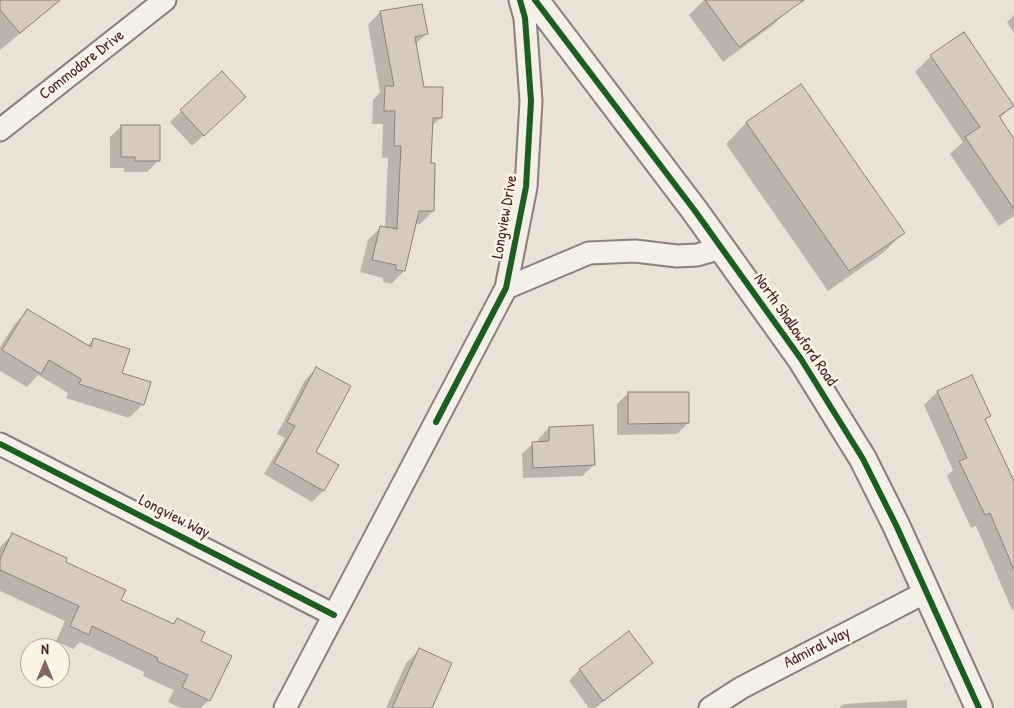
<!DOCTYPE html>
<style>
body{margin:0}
#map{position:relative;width:1014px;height:708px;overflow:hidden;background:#ece1d6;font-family:"Patrick Hand",sans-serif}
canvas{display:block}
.north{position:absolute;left:20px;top:638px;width:50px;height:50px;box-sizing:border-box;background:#fcf5e5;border:1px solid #b59f9b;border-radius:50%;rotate:0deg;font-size:14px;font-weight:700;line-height:20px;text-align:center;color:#4a1f2b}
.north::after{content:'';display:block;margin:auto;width:18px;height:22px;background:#836367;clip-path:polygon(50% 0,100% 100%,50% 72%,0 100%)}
</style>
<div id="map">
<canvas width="1014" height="708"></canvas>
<div class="north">N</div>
</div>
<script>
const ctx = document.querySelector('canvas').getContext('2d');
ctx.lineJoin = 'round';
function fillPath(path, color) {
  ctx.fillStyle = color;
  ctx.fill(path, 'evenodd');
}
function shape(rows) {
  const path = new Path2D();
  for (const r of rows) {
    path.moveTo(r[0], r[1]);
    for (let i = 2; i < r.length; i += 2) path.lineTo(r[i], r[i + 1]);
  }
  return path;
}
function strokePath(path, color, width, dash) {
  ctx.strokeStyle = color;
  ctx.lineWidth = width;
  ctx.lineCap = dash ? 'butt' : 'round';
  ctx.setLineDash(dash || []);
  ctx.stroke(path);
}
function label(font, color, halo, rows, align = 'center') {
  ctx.font = font + ' "Patrick Hand",sans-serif';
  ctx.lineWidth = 5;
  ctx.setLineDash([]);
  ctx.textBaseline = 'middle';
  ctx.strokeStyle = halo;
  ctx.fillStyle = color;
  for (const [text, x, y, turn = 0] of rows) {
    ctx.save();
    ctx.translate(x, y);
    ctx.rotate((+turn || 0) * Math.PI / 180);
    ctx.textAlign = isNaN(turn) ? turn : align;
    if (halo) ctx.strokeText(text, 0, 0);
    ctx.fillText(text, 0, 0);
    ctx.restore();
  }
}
const shadow = shape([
 [8,0,61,0,0,50,0,7],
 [704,0,783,0,789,9,773,25,723,62,689,15],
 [380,12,426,34,415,45,423,88,441,117,431,127,430,164,433,211,420,224,415,224,404,271,391,284,383,282,383,278,360,272,368,240,381,227,385,228,388,158,382,158,383,124,372,124,373,100,380,92,368,25],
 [1014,15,1014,33,1007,22],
 [931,56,1012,106,999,119,1014,141,1014,216,999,226,950,154,963,142,915,72],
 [221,73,233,108,192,146,170,122],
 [801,86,903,233,883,253,828,291,726,144,746,123],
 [121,126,158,161,147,172,124,172,124,168,110,168,110,137],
 [27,311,87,346,94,339,143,404,129,418,66,398,68,393,38,375,27,387,0,371,0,347,14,325],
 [316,369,314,452,338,466,323,491,312,502,264,474,285,438,277,434,305,380],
 [937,392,990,416,984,421,1014,483,1014,609,1012,610,976,526,971,528,947,476,953,470,924,405],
 [628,393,688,423,677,434,617,435,617,404],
 [549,428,594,465,582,476,523,478,522,454,533,443,538,443,538,439],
 [12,535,64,562,120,600,172,625,177,620,199,642,209,700,201,708,181,708,168,702,174,690,143,676,144,672,80,642,73,649,56,641,65,621,0,591,0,547],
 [628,633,651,663,640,674,595,708,589,708,569,681,579,670],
 [420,650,430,708,386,708,406,663],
 [907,700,907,708,839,708,844,704]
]);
const building = shape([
 [0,0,60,0,20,33,0,10,0,0],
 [705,0,804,0,739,47,705,0],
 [422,4,428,34,415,37,424,87,443,87,442,118,433,118,431,163,435,163,434,211,419,211,405,271,396,270,396,265,372,260,380,226,397,229,401,146,394,146,395,111,384,111,385,86,394,86,380,11,422,4],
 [964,32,1014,106,999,116,1014,139,1014,209,965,137,980,127,930,55,964,32],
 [222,71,246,97,204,136,180,110,222,71],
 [801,84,905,233,849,271,746,122,801,84],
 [121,125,160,125,160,161,135,161,135,157,121,157,121,125],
 [27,309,91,347,93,338,130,349,122,373,151,382,144,405,79,384,81,379,49,360,41,374,2,350,27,309],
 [316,367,351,386,316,452,339,465,324,491,274,463,295,426,287,422,316,367],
 [972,375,991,416,985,419,1014,481,1014,570,990,513,985,515,959,461,967,458,937,391,972,375],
 [628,392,689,392,689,423,628,424,628,392],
 [593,425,595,465,533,468,532,442,549,441,549,427,593,425],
 [12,533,67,558,66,562,126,590,121,600,174,624,177,618,205,632,201,641,232,656,210,701,182,687,188,675,157,661,158,658,92,626,89,635,70,626,79,606,0,570,0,559,12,533],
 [629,631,653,663,603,701,579,669,629,631],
 [419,648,452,663,432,708,392,708,419,648]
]);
const minor = shape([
 [0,130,165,0],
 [506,288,589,253,635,251,677,256,697,255,721,248],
 [0,444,334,615],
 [285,708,506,288,526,187,531,101,525,18,520,0],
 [710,708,741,688,926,592]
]);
const tertiary = shape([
 [535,0,695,211,801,359,863,459,896,525,979,708]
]);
const cycleway = shape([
 [535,0,695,211,801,359,863,459,896,525,979,708],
 [436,422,506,288,526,187,531,101,525,18,520,0],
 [0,444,334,615]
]);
const streetNames = [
 ["Commodore Drive",82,65,-38],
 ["Longview Drive",505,217,-80],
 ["North Shallowford Road",795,330,55],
 ["Longview Way",174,517,27],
 ["Admiral Way",817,648,-27]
];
fillPath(shadow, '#0003');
fillPath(building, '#d6c9be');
strokePath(building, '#8b7e7b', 1);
strokePath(minor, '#8b7e7b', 25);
strokePath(tertiary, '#8b7e7b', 30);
strokePath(minor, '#f4efe9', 21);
strokePath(tertiary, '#f4efe9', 26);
strokePath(cycleway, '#1b5e20', 6);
label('16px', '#4a1f2b', '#fcf5e5', streetNames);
</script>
